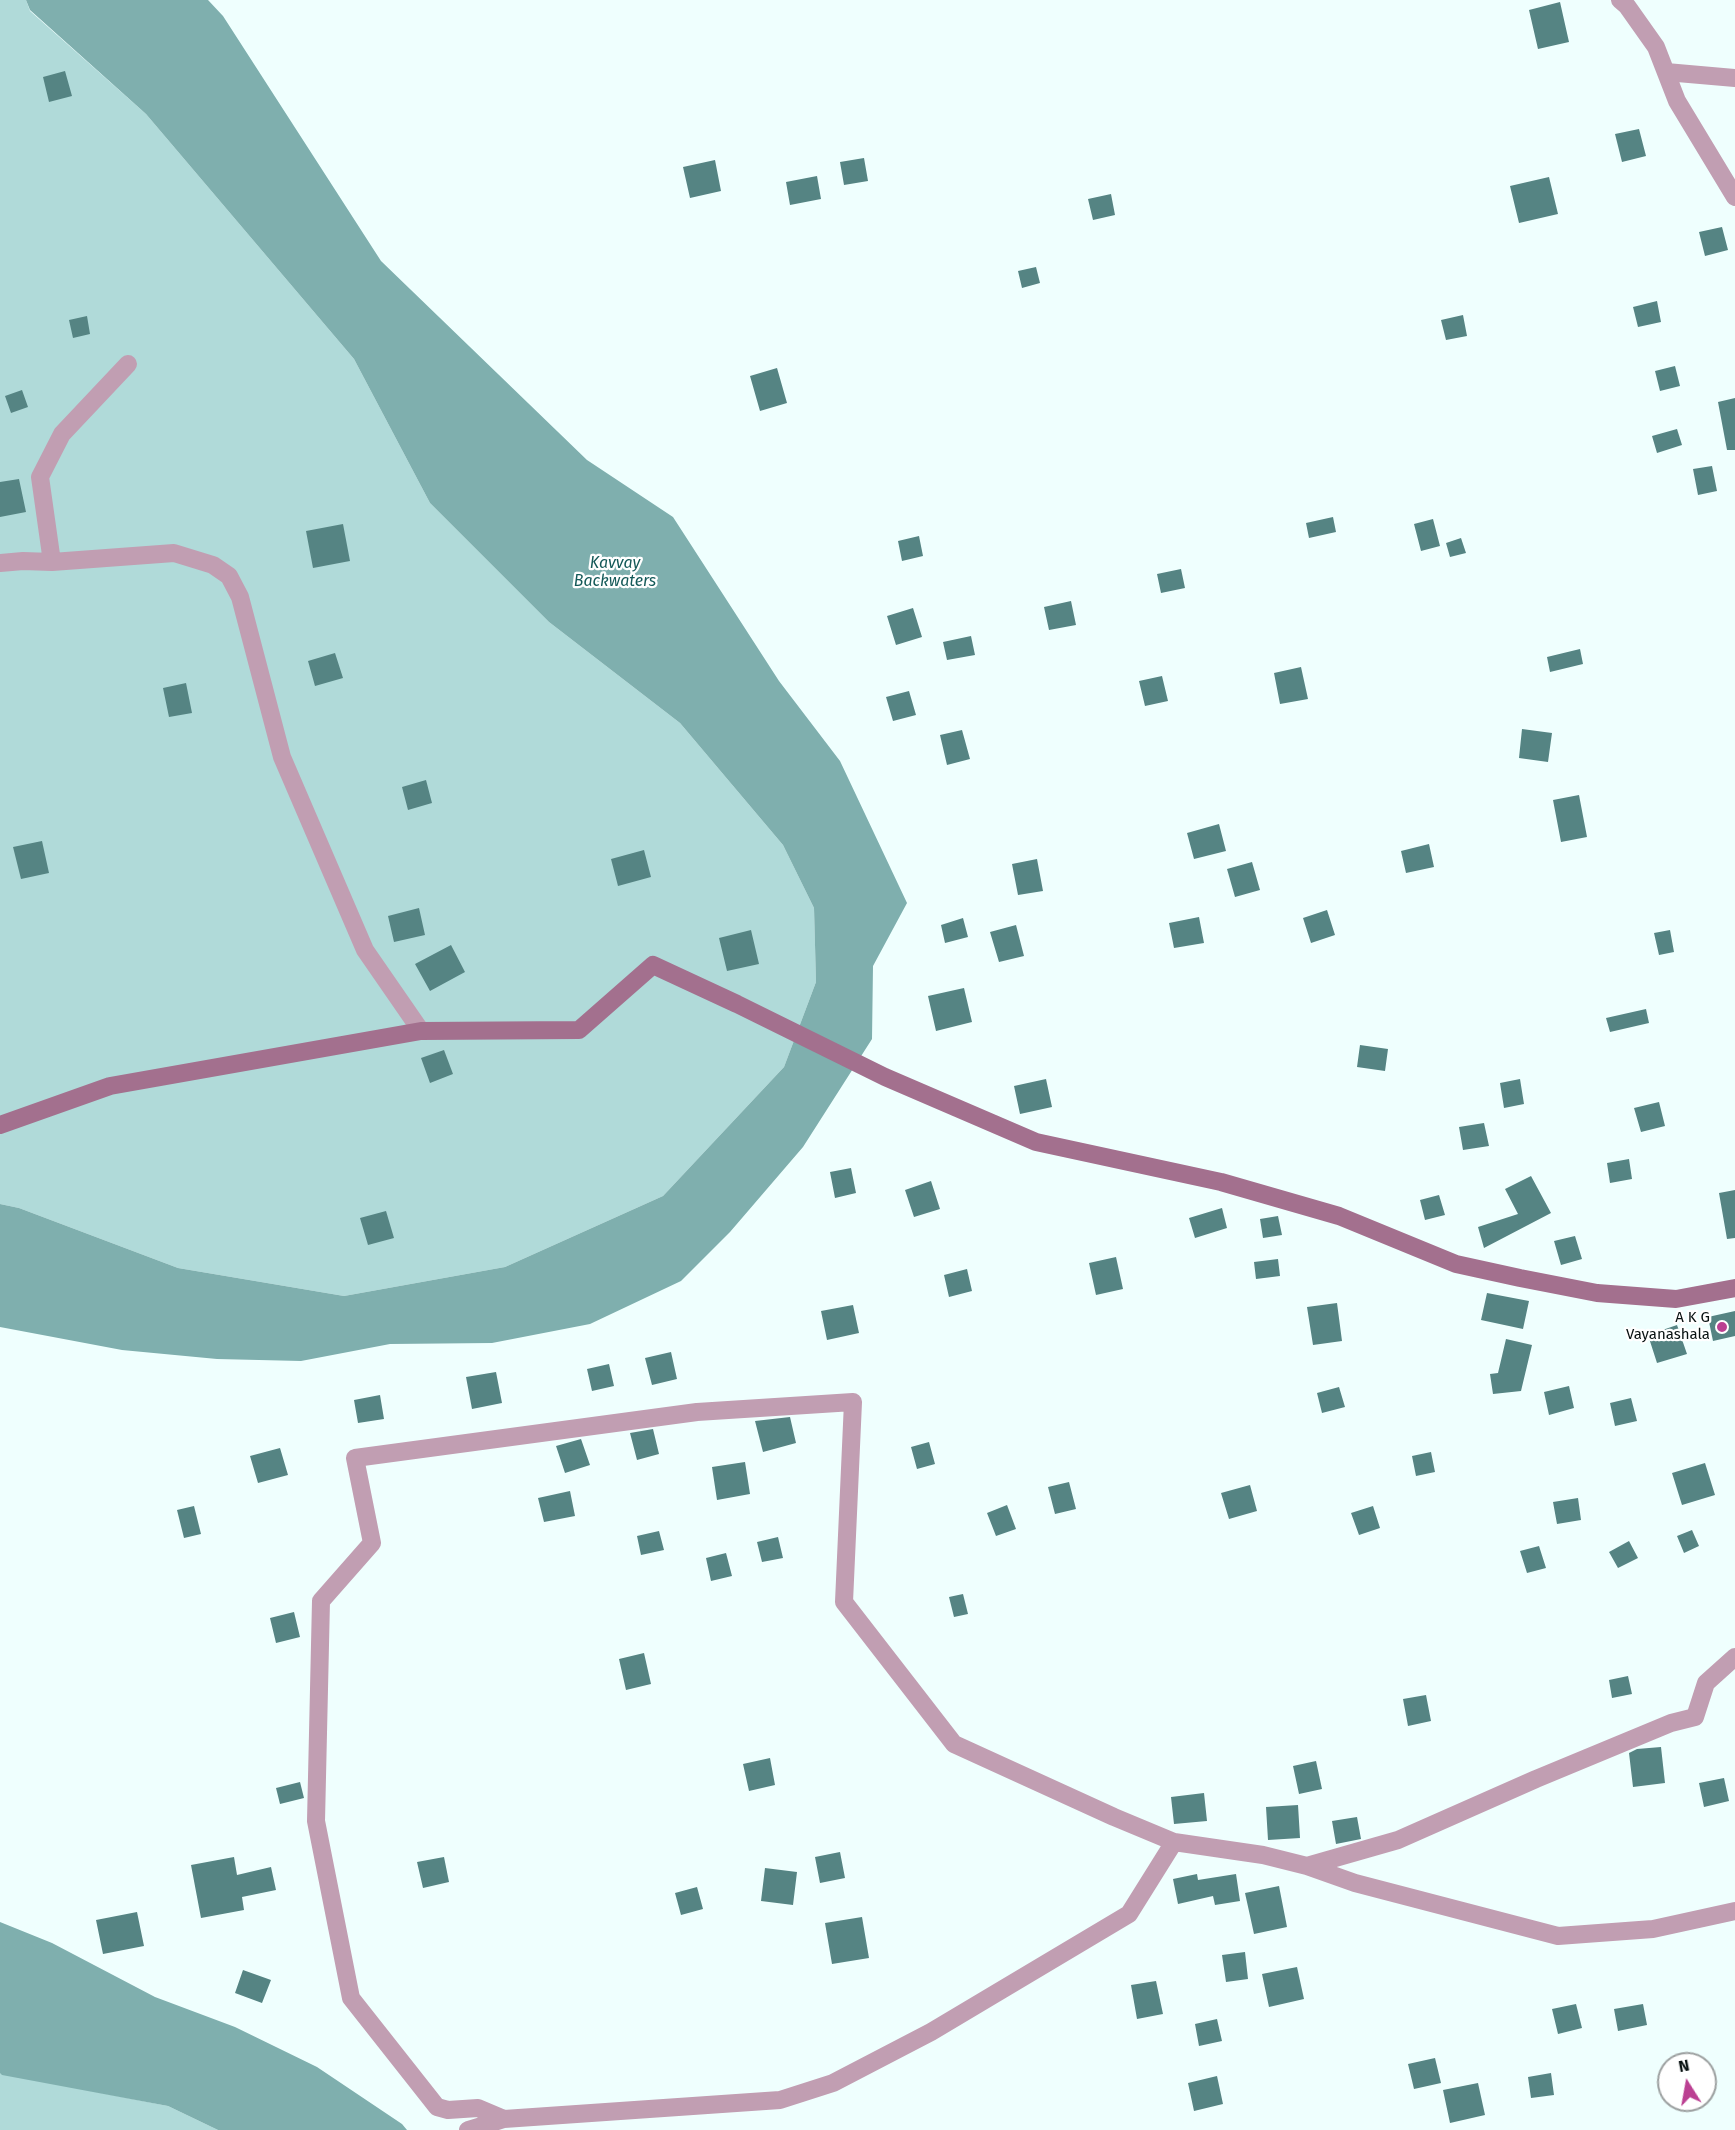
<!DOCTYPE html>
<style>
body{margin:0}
#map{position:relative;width:1735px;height:2130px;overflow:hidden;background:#effffe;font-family:"Fira Sans",sans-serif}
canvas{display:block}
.north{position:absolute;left:1657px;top:2052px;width:60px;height:60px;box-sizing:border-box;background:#fff;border:2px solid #9ca0a0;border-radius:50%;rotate:349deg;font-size:16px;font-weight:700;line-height:24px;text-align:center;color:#081111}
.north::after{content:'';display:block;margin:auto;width:21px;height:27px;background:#bb4092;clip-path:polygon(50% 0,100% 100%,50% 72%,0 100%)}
</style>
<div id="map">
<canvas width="1735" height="2130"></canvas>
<div class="north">N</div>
</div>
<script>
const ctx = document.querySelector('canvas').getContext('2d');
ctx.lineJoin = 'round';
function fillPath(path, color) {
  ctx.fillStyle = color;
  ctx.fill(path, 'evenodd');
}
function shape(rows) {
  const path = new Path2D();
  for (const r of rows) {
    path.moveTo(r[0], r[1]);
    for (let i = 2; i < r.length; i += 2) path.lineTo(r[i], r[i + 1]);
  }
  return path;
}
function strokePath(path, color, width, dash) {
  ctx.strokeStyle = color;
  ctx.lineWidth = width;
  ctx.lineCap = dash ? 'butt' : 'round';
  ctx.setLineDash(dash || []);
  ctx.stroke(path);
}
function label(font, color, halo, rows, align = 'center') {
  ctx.font = font + ' "Fira Sans",sans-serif';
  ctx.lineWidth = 4.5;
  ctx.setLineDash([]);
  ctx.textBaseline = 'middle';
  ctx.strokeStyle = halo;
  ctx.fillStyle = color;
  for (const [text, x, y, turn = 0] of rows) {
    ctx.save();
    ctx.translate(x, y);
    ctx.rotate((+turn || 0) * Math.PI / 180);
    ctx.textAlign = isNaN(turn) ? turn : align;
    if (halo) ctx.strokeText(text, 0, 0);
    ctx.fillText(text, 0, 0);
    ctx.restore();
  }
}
const green = shape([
 [0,0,26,0,30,11,146,114,354,359,430,503,549,622,680,723,783,845,814,908,816,982,784,1067,663,1196,505,1267,344,1296,178,1268,19,1208,0,1204],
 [0,2073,168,2106,218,2130,0,2130]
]);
const water = shape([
 [26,0,208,0,223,16,381,261,587,460,673,517,779,681,840,761,907,903,873,966,872,1039,803,1147,730,1232,681,1281,590,1324,492,1343,390,1344,301,1361,217,1359,122,1350,0,1327,0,1204,19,1208,178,1268,344,1296,505,1267,663,1196,784,1067,816,982,814,908,783,845,680,723,549,622,430,503,354,359,146,114,30,10],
 [0,1922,52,1943,155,1997,235,2027,317,2067,402,2124,407,2130,218,2130,168,2106,2,2075,0,2073]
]);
const building = shape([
 [1560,2,1569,42,1538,49,1529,10],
 [65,71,72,96,49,102,43,77],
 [1639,129,1646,156,1622,162,1615,134],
 [864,158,868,181,844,185,840,162],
 [715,160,721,191,690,198,683,167],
 [817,176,821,199,790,205,786,182],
 [1549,177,1558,214,1519,223,1510,186],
 [1111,194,1115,215,1093,220,1088,199],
 [1722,227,1728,250,1705,256,1699,232],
 [1036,267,1040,283,1022,288,1018,271],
 [1657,301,1661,322,1638,327,1633,307],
 [1463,315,1467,336,1446,340,1441,320],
 [87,316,90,334,73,338,69,320],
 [1675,366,1680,386,1660,391,1655,371],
 [777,368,787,403,760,411,750,376],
 [22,390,28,407,11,413,5,396],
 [1735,398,1735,450,1727,450,1718,402],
 [1677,429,1682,445,1657,453,1652,436],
 [1712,466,1717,491,1698,495,1693,469],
 [19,479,26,512,0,517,0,482],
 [1333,517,1336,532,1309,538,1306,523],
 [1433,519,1440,546,1421,551,1414,524],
 [343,524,350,561,313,568,306,531],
 [919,536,923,556,902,561,898,541],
 [1461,538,1466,553,1450,557,1446,543],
 [1181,569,1185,588,1161,593,1157,574],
 [1071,601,1076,625,1049,630,1044,607],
 [913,608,922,637,896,645,887,616],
 [971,636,975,655,947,660,943,642],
 [1580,649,1583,664,1550,672,1547,657],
 [335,653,343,678,315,686,308,661],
 [1301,667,1308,699,1280,704,1274,673],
 [1162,676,1168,701,1145,706,1139,681],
 [186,683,192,713,169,717,163,688],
 [909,691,916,715,893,721,886,697],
 [1522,729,1552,733,1548,762,1519,758],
 [962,730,970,759,947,765,940,735],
 [426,780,432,803,408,810,402,787],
 [1579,795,1587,837,1561,842,1553,800],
 [1219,824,1226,851,1194,859,1187,833],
 [42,841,49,873,21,879,13,847],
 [1429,844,1434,867,1406,873,1401,851],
 [644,850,651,877,618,886,611,859],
 [1037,859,1043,891,1018,895,1012,864],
 [1252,862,1260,890,1235,897,1227,869],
 [419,908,425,935,394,942,388,916],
 [1327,910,1335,935,1311,943,1303,918],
 [1199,917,1204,943,1174,948,1169,923],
 [963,918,968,937,945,943,941,925],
 [1016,925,1024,956,999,962,990,932],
 [751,930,759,964,727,971,719,938],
 [1670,930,1674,952,1659,955,1654,933],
 [451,945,465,972,430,991,415,964],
 [964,988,972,1022,936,1031,928,996],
 [1646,1009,1649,1023,1610,1032,1606,1018],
 [1360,1045,1388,1049,1385,1071,1357,1067],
 [444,1050,453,1074,430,1083,421,1058],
 [1046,1079,1052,1107,1020,1114,1014,1086],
 [1520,1079,1524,1104,1504,1108,1500,1083],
 [1659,1102,1665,1126,1641,1132,1634,1108],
 [1484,1123,1489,1146,1463,1150,1459,1127],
 [1629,1159,1632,1179,1610,1183,1607,1163],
 [851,1168,856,1193,835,1198,830,1172],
 [1531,1176,1551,1213,1484,1248,1478,1227,1518,1214,1505,1189],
 [931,1181,940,1209,914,1217,905,1190],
 [1735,1190,1735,1238,1727,1239,1719,1193],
 [1439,1195,1445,1215,1425,1220,1420,1200],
 [1222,1208,1227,1228,1195,1238,1189,1218],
 [386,1211,394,1238,368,1245,360,1218],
 [1278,1216,1282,1235,1263,1238,1260,1219],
 [1575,1236,1582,1259,1561,1265,1554,1241],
 [1116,1257,1123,1289,1096,1295,1089,1263],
 [1278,1259,1280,1276,1256,1279,1254,1262],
 [967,1269,972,1291,949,1297,944,1275],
 [1487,1293,1529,1301,1523,1329,1481,1320],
 [1337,1303,1342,1341,1313,1345,1307,1307],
 [853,1305,859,1333,827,1340,821,1311],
 [1735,1311,1735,1336,1713,1341,1708,1317],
 [1677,1325,1687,1354,1657,1363,1648,1335],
 [1506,1339,1532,1345,1521,1391,1493,1394,1490,1374,1498,1373],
 [671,1352,677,1379,652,1385,645,1358],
 [609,1364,614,1386,592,1391,587,1369],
 [496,1372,502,1403,472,1409,466,1377],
 [1569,1386,1574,1408,1549,1415,1544,1392],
 [1339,1387,1345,1407,1322,1413,1317,1393],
 [380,1395,384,1419,358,1423,354,1400],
 [1631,1398,1637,1421,1615,1426,1610,1403],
 [790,1417,796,1443,763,1452,755,1421],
 [653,1429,659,1454,637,1460,630,1433],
 [581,1439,590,1465,565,1473,556,1446],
 [929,1442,935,1464,917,1469,911,1447],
 [280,1448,288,1475,258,1483,250,1456],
 [1431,1452,1435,1472,1416,1476,1412,1456],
 [745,1462,750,1494,717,1500,712,1467],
 [1705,1463,1715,1495,1682,1505,1672,1473],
 [1069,1482,1076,1509,1055,1514,1048,1487],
 [1250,1485,1257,1511,1229,1519,1221,1493],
 [570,1491,575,1516,544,1522,538,1498],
 [1578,1498,1581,1520,1557,1524,1553,1502],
 [1007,1505,1016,1529,996,1536,987,1513],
 [194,1506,201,1534,184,1538,177,1510],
 [1373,1506,1380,1528,1359,1535,1351,1513],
 [1692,1530,1699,1546,1684,1553,1677,1536],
 [659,1531,664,1550,641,1555,637,1536],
 [778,1537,783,1558,762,1562,757,1542],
 [1629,1541,1638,1558,1618,1568,1609,1552],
 [1539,1546,1546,1568,1527,1573,1520,1551],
 [726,1553,732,1576,711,1581,706,1558],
 [963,1594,968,1614,954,1617,949,1597],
 [294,1612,300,1637,276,1643,270,1618],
 [644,1653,651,1684,626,1690,619,1659],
 [1628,1676,1632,1694,1612,1698,1609,1680],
 [1426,1695,1431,1721,1408,1726,1403,1699],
 [1661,1747,1665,1783,1633,1787,1629,1753,1637,1749],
 [770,1758,775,1785,749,1791,743,1764],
 [1316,1761,1322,1789,1299,1794,1293,1766],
 [1724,1778,1729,1801,1704,1807,1699,1783],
 [300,1782,304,1798,280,1804,276,1788],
 [1204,1793,1207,1821,1174,1824,1171,1797],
 [1298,1805,1300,1838,1268,1840,1266,1807],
 [1357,1817,1361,1839,1336,1844,1332,1821],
 [840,1852,845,1878,820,1883,815,1857],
 [234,1857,237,1875,271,1867,276,1890,242,1897,244,1910,201,1918,191,1865],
 [444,1857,449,1882,423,1888,417,1862],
 [765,1868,797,1872,793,1905,761,1901],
 [1197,1874,1198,1880,1236,1874,1240,1901,1215,1905,1213,1896,1178,1904,1173,1879],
 [1279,1886,1287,1927,1254,1934,1245,1893],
 [697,1887,703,1909,681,1915,675,1893],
 [137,1912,144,1946,103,1954,96,1920],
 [862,1917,869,1958,832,1964,825,1923],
 [1245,1952,1248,1979,1226,1982,1222,1955],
 [1297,1967,1304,1999,1269,2007,1262,1974],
 [243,1970,271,1980,262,2003,235,1993],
 [1156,1981,1163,2014,1137,2019,1131,1985],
 [1576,2004,1582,2028,1558,2034,1552,2009],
 [1643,2004,1647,2025,1618,2031,1614,2009],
 [1217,2019,1222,2041,1199,2046,1195,2024],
 [1435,2058,1441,2083,1414,2089,1408,2064],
 [1551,2073,1554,2095,1531,2098,1528,2077],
 [1217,2076,1223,2104,1194,2111,1188,2083],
 [1478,2083,1485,2115,1450,2123,1443,2090]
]);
const street = shape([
 [1620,0,1627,6,1656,47,1677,101,1735,197],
 [1666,72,1735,78],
 [52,562,40,477,62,434,128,364],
 [0,563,23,561,52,562,174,553,213,565,229,576,240,597,282,757,365,950,421,1031],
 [1307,1866,1398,1840,1536,1779,1671,1723,1695,1717,1706,1683,1735,1657],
 [504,2119,478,2108,448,2110,437,2107,351,1998,316,1821,321,1601,372,1543,355,1458,697,1412,853,1402,844,1602,954,1744,1114,1817,1174,1842,1263,1855,1307,1866,1355,1883,1558,1936,1653,1929,1735,1911],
 [468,2130,504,2119,780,2100,833,2083,931,2032,1129,1914,1174,1842]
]);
const secondary = shape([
 [0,1125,110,1086,421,1031,579,1030,653,965,737,1004,885,1077,1036,1142,1221,1182,1339,1216,1456,1264,1520,1278,1597,1293,1676,1299,1735,1288]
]);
const markers = [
 [1722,1327,6,"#bb4092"]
];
const poiNames = [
 ["A K G",1710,1318],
 ["Vayanashala",1710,1335]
];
const waterNames = [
 ["Kavvay",615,564],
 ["Backwaters",615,582]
];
fillPath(green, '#b0dad9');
fillPath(water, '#7fafae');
fillPath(building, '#558483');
strokePath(street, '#c19eb2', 18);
strokePath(secondary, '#a3708e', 18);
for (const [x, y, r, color] of markers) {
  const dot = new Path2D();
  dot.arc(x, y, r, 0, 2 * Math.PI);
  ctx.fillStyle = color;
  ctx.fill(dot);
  strokePath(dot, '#fff', 2);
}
label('15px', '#081111', '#fff', poiNames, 'right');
label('italic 16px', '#145958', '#fff', waterNames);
</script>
